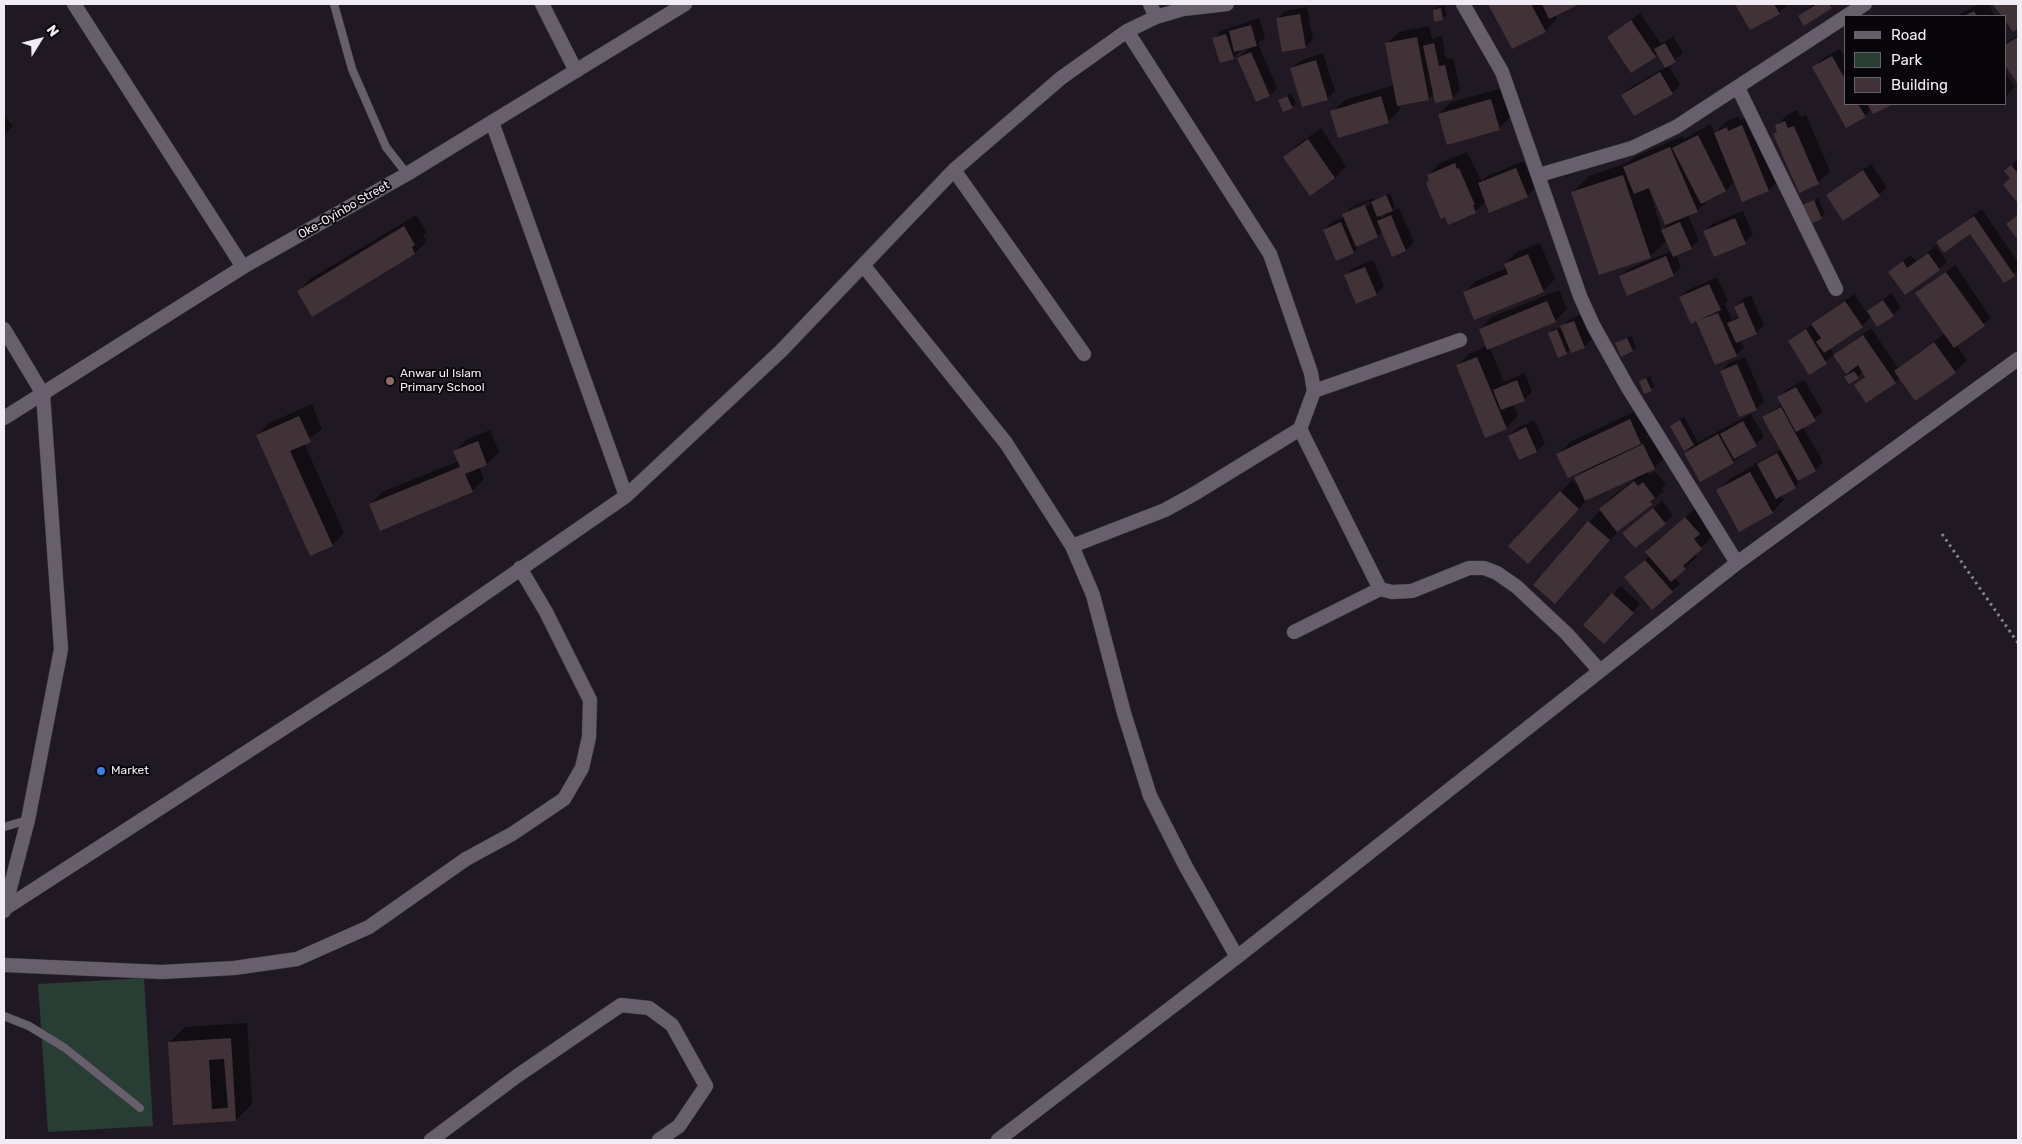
<!DOCTYPE html>
<style>
body{margin:0}
#map{position:relative;width:2022px;height:1144px;overflow:hidden;background:#201924;font-family:Rubik,sans-serif}
canvas{display:block}
.frame{position:absolute;inset:0;border:5px solid #f1ecf4;pointer-events:none}
.legend{position:absolute;left:1844px;top:15px;width:162px;height:90px;box-sizing:border-box;background:#08060a;border:1px solid #656268;margin:0;padding:6px 9px;list-style:none;font-size:15px;color:#f1ecf4}
.legend li{display:flex;align-items:center;gap:10px;height:25px}
.legend b{width:25px;border:1px solid #656268}
.north{position:absolute;left:15px;top:15px;width:50px;height:50px;-webkit-text-stroke:4px #08060a;paint-order:stroke;rotate:54deg;font-size:14px;font-weight:700;line-height:20px;text-align:center;color:#f1ecf4}
.north::after{content:'';display:block;margin:auto;width:18px;height:22px;background:#f1ecf4;clip-path:polygon(50% 0,100% 100%,50% 72%,0 100%)}
</style>
<div id="map">
<canvas width="2022" height="1144"></canvas>
<div class="frame"></div>
<ul class="legend">
<li><b style="height:6px;background:#685f6d"></b>Road</li>
<li><b style="height:14px;background:#283d33"></b>Park</li>
<li><b style="height:14px;background:#413238"></b>Building</li>
</ul>
<div class="north">N</div>
</div>
<script>
const ctx = document.querySelector('canvas').getContext('2d');
ctx.lineJoin = 'round';
function fillPath(path, color) {
  ctx.fillStyle = color;
  ctx.fill(path, 'evenodd');
}
function shape(rows) {
  const path = new Path2D();
  for (const r of rows) {
    path.moveTo(r[0], r[1]);
    for (let i = 2; i < r.length; i += 2) path.lineTo(r[i], r[i + 1]);
  }
  return path;
}
function strokePath(path, color, width, dash) {
  ctx.strokeStyle = color;
  ctx.lineWidth = width;
  ctx.lineCap = dash ? 'butt' : 'round';
  ctx.setLineDash(dash || []);
  ctx.stroke(path);
}
function label(font, color, halo, rows, align = 'center') {
  ctx.font = font + ' Rubik,sans-serif';
  ctx.lineWidth = 4;
  ctx.setLineDash([]);
  ctx.textBaseline = 'middle';
  ctx.strokeStyle = halo;
  ctx.fillStyle = color;
  for (const [text, x, y, turn = 0] of rows) {
    ctx.save();
    ctx.translate(x, y);
    ctx.rotate((+turn || 0) * Math.PI / 180);
    ctx.textAlign = isNaN(turn) ? turn : align;
    if (halo) ctx.strokeText(text, 0, 0);
    ctx.fillText(text, 0, 0);
    ctx.restore();
  }
}
const green = shape([
 [144,978,153,1126,48,1132,38,984]
]);
const shadow = shape([
 [1490,4,1577,4,1555,14,1557,19,1545,31,1513,48],
 [1737,4,1786,4,1787,5,1779,13,1751,29],
 [1814,4,1834,4,1805,24,1800,16],
 [1979,4,1988,4,1995,16,1956,16],
 [1994,4,2018,4,2018,27,2013,30,2006,16,2003,16],
 [1445,6,1446,16,1442,19,1434,10,1437,7],
 [1307,7,1313,39,1305,47,1278,18,1285,11],
 [1640,13,1661,44,1673,36,1683,53,1668,65,1680,85,1672,93,1623,95,1631,87,1666,67,1658,53,1632,72,1608,37],
 [1259,18,1265,37,1258,44,1277,88,1270,95,1238,58,1252,46,1241,50,1233,58,1214,39,1221,31],
 [1429,26,1432,39,1442,36,1446,59,1453,58,1460,90,1452,98,1434,93,1429,99,1399,104,1400,110,1388,122,1332,112,1344,100,1394,85,1386,44,1399,32],
 [2018,35,2018,82,2006,65,2006,43],
 [1840,49,1846,59,1846,104,1891,104,1873,113,1871,109,1865,116,1846,126,1814,67,1822,59],
 [1323,53,1335,91,1327,99,1292,68,1300,61],
 [2006,74,2015,87,2006,96],
 [1503,88,1511,116,1499,128,1439,114,1451,102],
 [1291,93,1296,103,1292,107,1279,100],
 [1797,110,1801,117,1806,115,1830,171,1818,183,1776,126,1788,114],
 [1754,114,1781,178,1769,190,1743,201,1735,181,1726,190,1710,198,1697,211,1688,215,1699,240,1691,248,1676,255,1681,267,1673,275,1620,277,1628,269,1671,251,1667,240,1650,257,1573,192,1589,176,1629,162,1636,156,1683,136,1684,139,1710,124,1715,133,1727,121,1739,116,1740,120],
 [1648,187,1650,187,1671,222,1662,230],
 [4,116,13,126,4,135],
 [1321,128,1346,166,1335,178,1285,157,1297,145],
 [1467,152,1482,181,1487,176,1524,161,1535,188,1527,196,1486,201,1475,212,1430,180,1428,175,1440,163],
 [2018,159,2018,201,2004,185,2011,178,2006,171],
 [1871,164,1887,187,1879,195,1827,195],
 [1390,193,1395,206,1389,212,1399,208,1414,242,1406,250,1393,255,1383,231,1378,236,1361,243,1354,252,1324,230,1332,222,1345,217,1344,215,1351,207,1373,198,1374,201],
 [1370,201,1371,204,1351,212,1351,209],
 [1389,211,1381,219,1380,215],
 [1818,198,1825,214,1821,217,1802,207],
 [1982,209,2018,262,2018,271,2004,282,1971,233,1938,242],
 [1743,211,1753,235,1745,242,1704,232,1712,224],
 [416,215,427,232,423,235,427,241,415,253,313,315,298,291,310,279],
 [1540,243,1555,279,1543,291,1464,293,1476,281,1507,268,1505,264,1517,252],
 [1936,246,1947,262,1939,269,1890,272,1911,255,1916,261],
 [1373,260,1384,286,1376,294,1346,275,1354,268],
 [1955,265,1991,318,1956,344,1967,360,1955,372,1900,377,1895,382,1855,385,1866,375,1863,371,1858,377,1846,377,1856,365,1834,355,1809,373,1789,341,1854,294,1867,313,1891,293,1901,307,1893,315,1872,316,1862,326,1830,348,1834,355,1871,328,1898,368,1945,333,1917,293],
 [1717,277,1728,301,1725,304,1732,320,1739,315,1735,307,1743,299,1751,295,1764,325,1756,333,1740,340,1744,347,1736,355,1697,320,1680,298,1688,290],
 [1559,290,1567,309,1555,321,1490,348,1504,382,1525,373,1532,392,1525,399,1513,404,1518,416,1506,428,1457,366,1469,354,1487,346,1480,329,1492,317],
 [1582,314,1592,339,1584,347,1571,349,1566,353,1549,333,1553,329,1561,328,1570,319],
 [1631,335,1636,347,1632,350,1617,343],
 [1745,357,1764,401,1756,409,1721,371,1729,363],
 [1650,376,1654,386,1651,390,1640,382],
 [1804,380,1823,412,1803,427,1823,462,1815,470,1802,477,1795,487,1781,495,1784,500,1772,512,1718,491,1730,479,1781,449,1764,418,1782,404,1779,398,1786,390],
 [312,404,322,429,304,443,344,533,332,545,257,435,269,423],
 [1642,408,1652,431,1645,438,1656,433,1666,456,1654,468,1647,471,1650,475,1655,471,1666,485,1662,489,1664,491,1621,528,1555,602,1589,522,1612,497,1638,476,1589,498,1540,550,1561,492,1572,480,1580,487,1575,477,1583,470,1558,454,1570,442],
 [1751,414,1764,437,1733,462,1685,453,1693,445,1671,426,1684,417,1698,442],
 [1534,420,1545,443,1537,451,1520,458,1509,436,1517,428],
 [490,430,499,452,487,464,479,467,484,479,472,491,370,504,382,492,459,461,455,451,467,439],
 [1662,501,1673,515,1665,523,1624,533],
 [1698,506,1711,521,1705,527,1713,536,1695,554,1697,557,1674,578,1680,584,1672,591,1634,569,1650,556,1646,552,1658,540],
 [1621,586,1640,604,1612,635,1585,625],
 [247,1023,252,1104,236,1120,175,1124,169,1043,185,1027]
]);
const building = shape([
 [1488,4,1531,4,1546,32,1512,49],
 [1542,4,1580,4,1549,19],
 [1735,4,1774,4,1780,14,1750,30],
 [1817,4,1829,4,1832,8,1804,26,1798,16],
 [1992,4,2018,4,2018,28,2013,32,2006,22,2006,16,2002,16],
 [1441,8,1443,20,1434,22,1433,10],
 [1974,11,1977,16,1964,16],
 [1300,14,1306,48,1282,52,1276,18],
 [1631,20,1656,57,1631,73,1607,37],
 [1251,25,1257,46,1234,52,1229,31],
 [1226,34,1234,59,1220,63,1212,38],
 [1417,37,1429,100,1397,106,1385,43],
 [2018,37,2018,84,2006,67,2006,44],
 [1434,43,1439,66,1445,65,1453,99,1435,103,1423,46],
 [1665,43,1676,62,1665,68,1654,49],
 [1251,52,1270,96,1256,102,1237,58],
 [1832,56,1846,81,1846,104,1858,104,1866,117,1846,128,1812,67],
 [1316,60,1328,100,1302,107,1290,68],
 [1660,72,1673,94,1634,116,1621,95],
 [1287,96,1293,108,1283,112,1278,100],
 [1381,96,1389,123,1338,138,1330,111],
 [1491,99,1500,130,1447,145,1438,114],
 [1867,104,1894,104,1873,114],
 [1785,121,1788,128,1794,126,1819,184,1799,193,1773,134,1777,132,1775,125],
 [1742,125,1769,191,1742,202,1714,133,1727,127,1728,131],
 [1698,135,1726,191,1701,204,1672,148],
 [1308,139,1335,178,1310,196,1283,157],
 [1670,147,1698,212,1665,225,1649,188,1634,194,1623,167],
 [1455,163,1457,169,1459,168,1475,205,1473,205,1476,213,1448,225,1445,217,1441,219,1426,183,1429,181,1427,175],
 [2011,165,2018,173,2018,203,2003,185,2010,178,2004,171],
 [1516,168,1528,197,1489,213,1478,183],
 [1863,170,1880,196,1843,221,1826,195],
 [1623,175,1651,258,1599,275,1571,192],
 [1386,195,1393,211,1377,217,1371,202],
 [1814,200,1822,219,1808,225,1800,206],
 [1365,205,1378,237,1356,247,1342,214],
 [1391,215,1406,251,1392,257,1377,221],
 [2018,215,2018,240,2006,224],
 [1974,216,2015,276,2004,283,1970,234,1944,253,1936,242],
 [1735,218,1746,244,1714,257,1703,231],
 [1341,222,1354,253,1336,261,1323,230],
 [1680,222,1692,249,1673,257,1661,230],
 [404,226,415,245,412,247,415,254,312,317,297,291],
 [1928,253,1940,270,1905,295,1888,272,1903,261,1907,268],
 [1528,254,1544,292,1474,320,1463,292,1508,274,1504,264],
 [1666,256,1674,276,1627,296,1619,276],
 [1365,267,1377,295,1356,304,1344,275],
 [1946,272,1985,326,1954,348,1915,293],
 [1709,284,1721,310,1699,320,1718,313,1737,356,1715,365,1696,321,1691,324,1679,297],
 [1883,300,1894,316,1877,327,1867,311],
 [1547,301,1556,322,1487,350,1479,329],
 [1845,301,1863,327,1824,353,1816,342,1821,338,1811,324],
 [1743,302,1757,334,1736,343,1727,323,1739,318,1734,307],
 [1574,321,1585,348,1571,353,1560,326],
 [1557,329,1567,354,1558,358,1548,333],
 [1806,329,1827,364,1809,375,1788,341],
 [1863,335,1896,383,1866,403,1854,385,1865,377,1858,365,1846,374,1833,355],
 [1627,338,1633,351,1621,357,1615,343],
 [1934,342,1956,373,1915,401,1894,371],
 [1477,357,1507,429,1485,438,1456,365],
 [1737,364,1757,410,1739,417,1720,371],
 [1854,371,1859,378,1849,384,1844,377],
 [1646,378,1652,391,1644,394,1639,381],
 [1517,380,1525,401,1501,410,1493,390],
 [1796,387,1816,421,1796,432,1777,397],
 [1781,407,1816,471,1798,481,1762,417],
 [299,416,311,442,290,451,333,546,310,556,256,435],
 [1630,419,1641,444,1568,478,1556,454],
 [1680,420,1694,445,1684,451,1670,426],
 [1743,421,1757,446,1734,459,1720,434],
 [1526,427,1537,452,1519,460,1508,436],
 [1718,434,1734,463,1700,482,1684,453],
 [478,441,487,465,465,474,473,492,380,531,369,504,460,467,453,451],
 [1643,444,1655,469,1585,501,1574,477],
 [1777,453,1796,488,1776,499,1757,464],
 [1750,472,1773,513,1739,532,1716,490],
 [1634,481,1638,486,1643,482,1655,498,1650,502,1653,504,1617,532,1599,509],
 [1560,491,1579,509,1528,564,1508,546],
 [1653,508,1666,524,1635,548,1622,533],
 [1685,517,1700,534,1694,539,1702,549,1683,566,1686,569,1671,582,1645,552],
 [1588,521,1610,540,1555,604,1533,585],
 [1645,560,1673,592,1652,610,1624,577],
 [1612,593,1634,613,1604,644,1583,625],
 [231,1038,236,1121,173,1125,168,1042],
 [224,1059,228,1108,212,1109,209,1060]
]);
const path = shape([
 [1942,534,2018,643]
]);
const service = shape([
 [334,4,352,69,366,101,386,147,407,174],
 [4,827,28,820],
 [4,1016,29,1026,65,1048,140,1108]
]);
const minor = shape([
 [74,4,243,267],
 [542,4,576,71],
 [1150,4,1156,17],
 [1463,4,1502,72,1580,296,1593,325,1627,386,1737,563],
 [1127,31,1270,254,1311,373,1314,391,1300,429,1380,589,1392,592,1412,591,1469,568,1484,568,1497,573,1517,587,1567,634,1600,671],
 [1738,88,1836,289],
 [492,122,626,496],
 [954,170,1084,354],
 [1539,175,1632,148,1676,127,1865,4],
 [863,265,1006,443,1072,546,1093,595,1124,713,1150,796,1186,867,1237,957],
 [4,329,43,394,61,649,28,820,4,911],
 [1314,391,1460,340],
 [1072,546,1165,510,1194,494,1300,429],
 [1294,632,1380,589],
 [4,909,389,660,626,496,781,351,954,170,1061,78,1127,31,1156,17,1183,9,1227,4],
 [4,965,162,972,234,968,297,959,369,927,466,859,512,834,564,799,582,768,589,737,590,700,546,612,520,568],
 [431,1140,517,1076,621,1005,649,1008,672,1025,706,1086,679,1126,659,1140],
 [998,1140,1237,957,1737,563,2018,359]
]);
const secondary = shape([
 [4,418,243,267,407,174,685,4]
]);
const markers = [
 [390,381,5,"#8d6e63"],
 [101,771,5,"#3f7fe0"]
];
const streetNames = [
 ["Oke-Oyinbo Street",344,210,-30]
];
const poiNames = [
 ["Anwar ul Islam",400,374],
 ["Primary School",400,388],
 ["Market",111,771]
];
fillPath(green, '#283d33');
fillPath(shadow, '#0007');
fillPath(building, '#413238');
strokePath(service, '#3d3740', 9);
strokePath(minor, '#3d3740', 15);
strokePath(secondary, '#3d3740', 15);
strokePath(path, '#88828c', 3, [2.5, 4]);
strokePath(service, '#685f6d', 8);
strokePath(minor, '#685f6d', 14);
strokePath(secondary, '#685f6d', 14);
for (const [x, y, r, color] of markers) {
  const dot = new Path2D();
  dot.arc(x, y, r, 0, 2 * Math.PI);
  ctx.fillStyle = color;
  ctx.fill(dot);
  strokePath(dot, '#08060a', 2);
}
label('12px', '#f1ecf4', '#08060a', streetNames);
label('12px', '#f1ecf4', '#08060a', poiNames, 'left');
</script>
